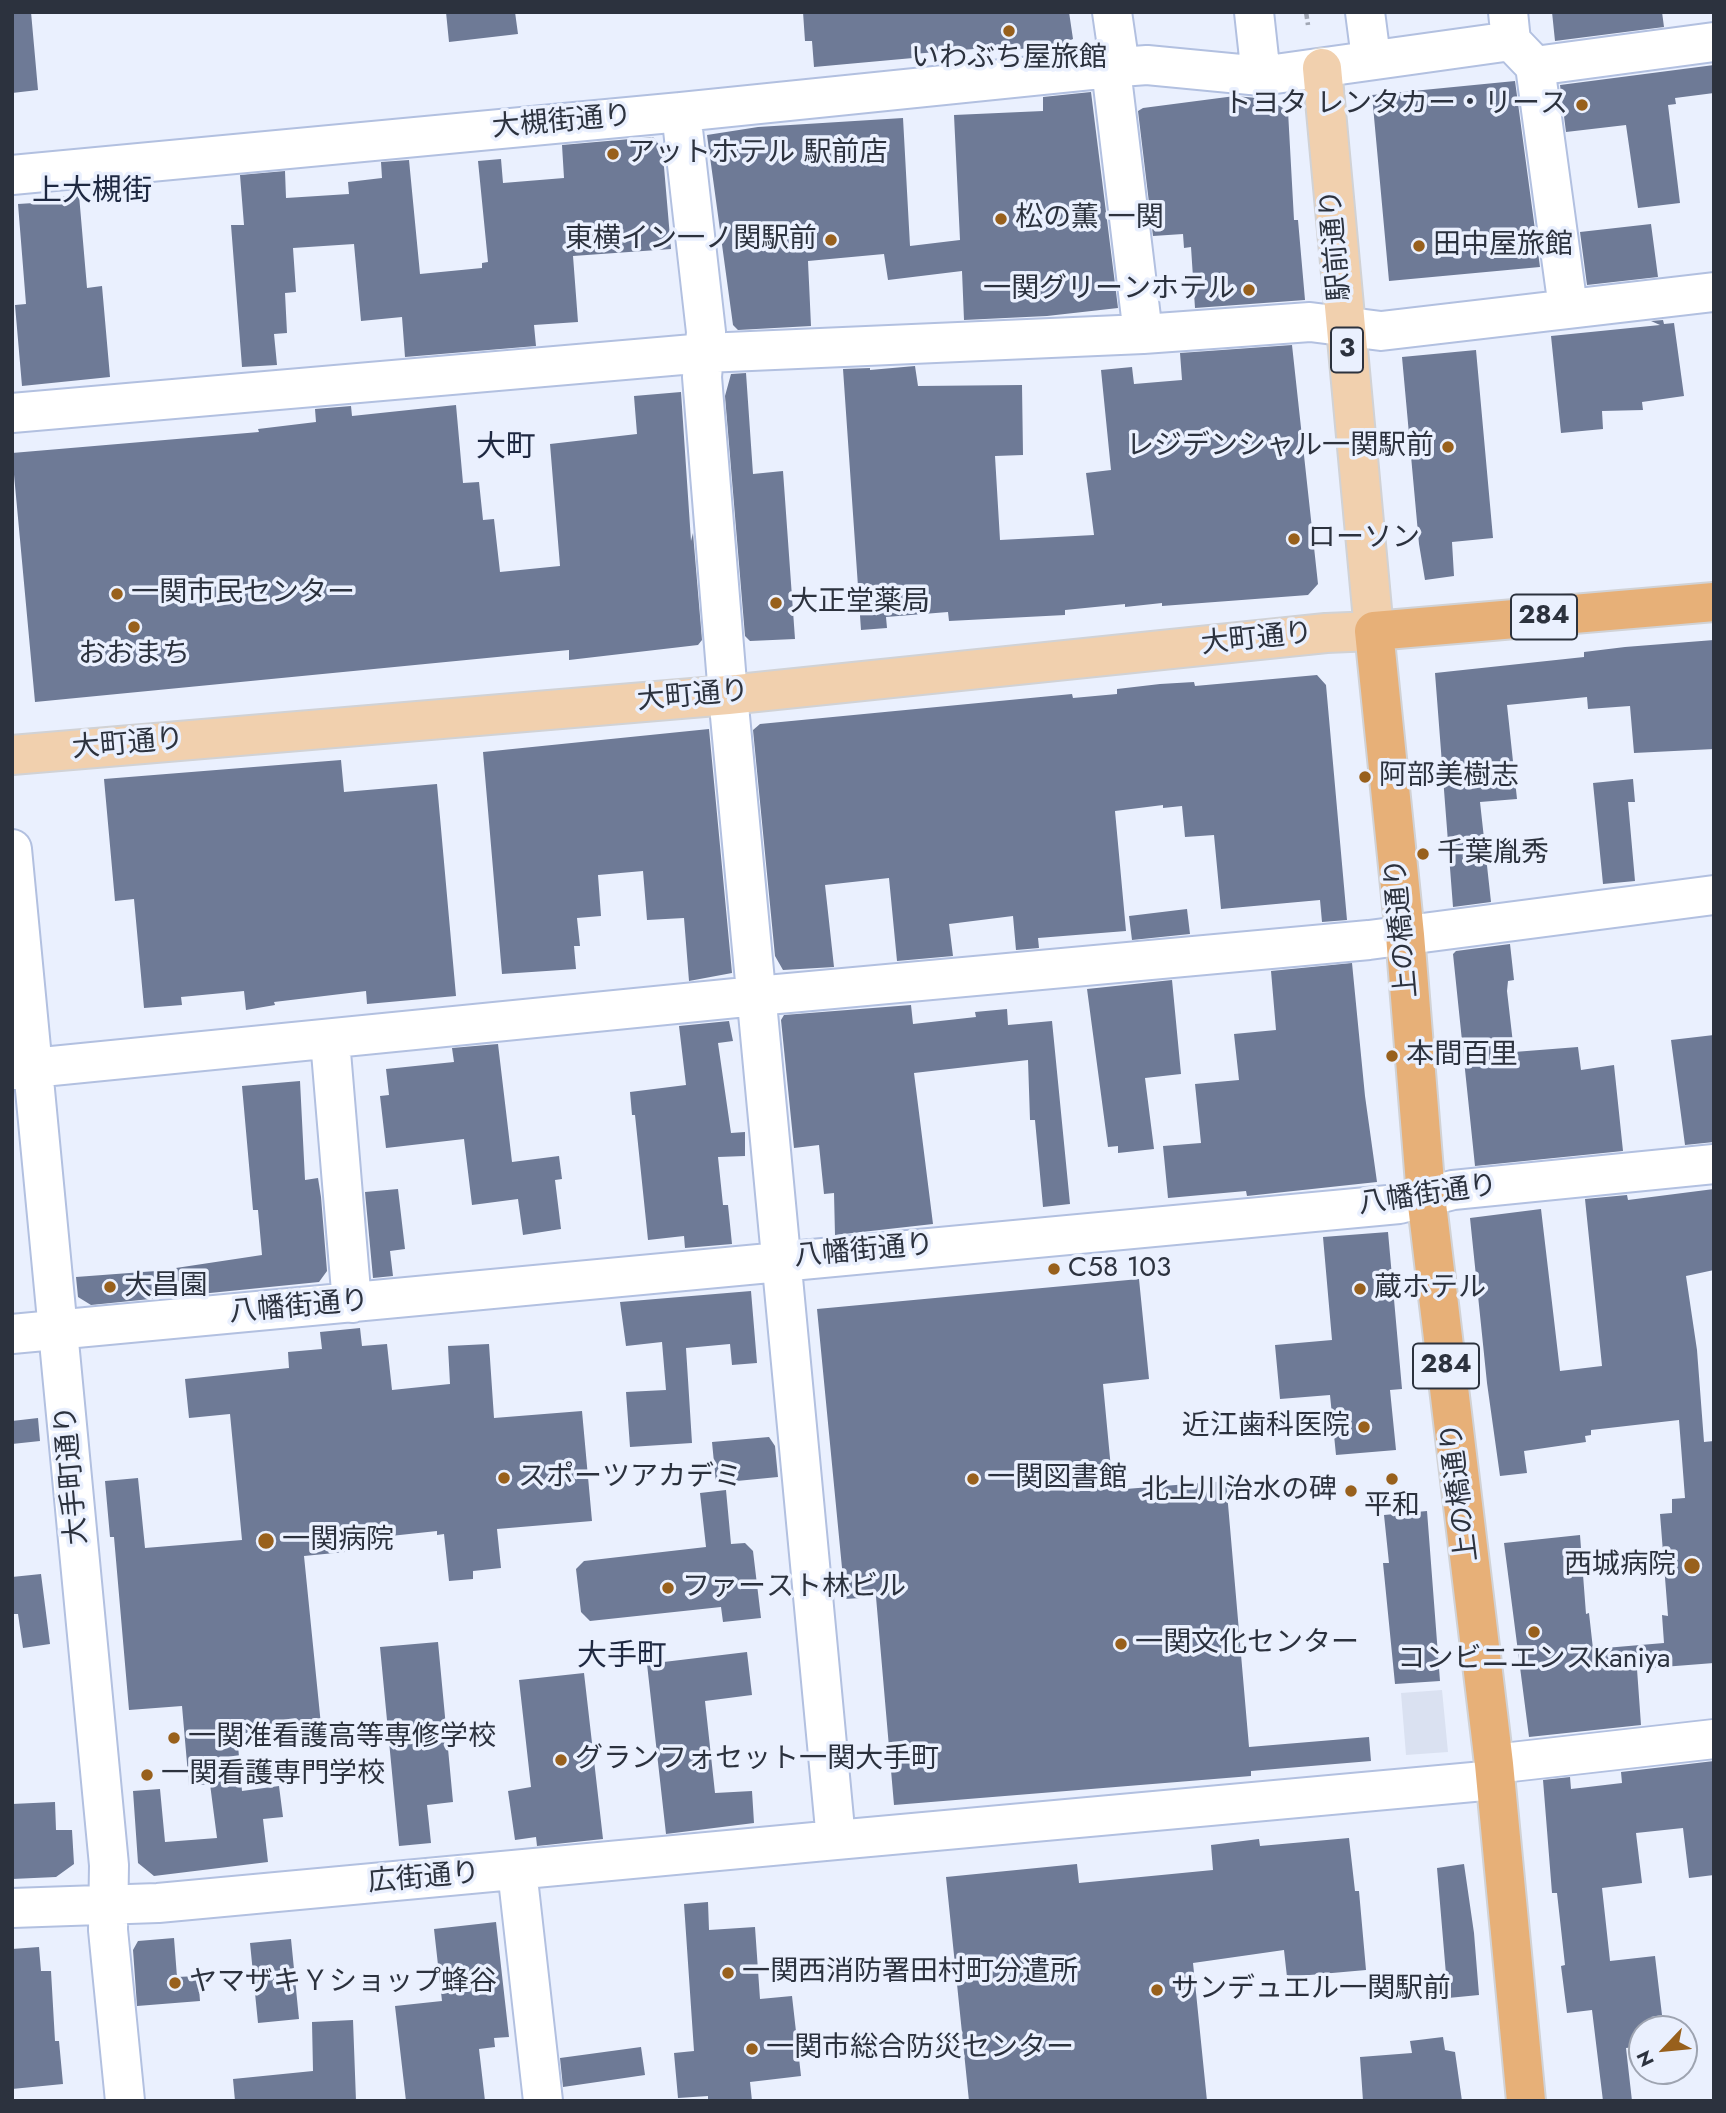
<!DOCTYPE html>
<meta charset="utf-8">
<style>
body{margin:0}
#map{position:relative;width:1726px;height:2113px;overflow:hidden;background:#eaf0fe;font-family:Jost,sans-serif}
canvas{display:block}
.frame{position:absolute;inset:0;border:14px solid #2c323e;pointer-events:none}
.north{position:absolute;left:1628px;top:2015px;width:70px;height:70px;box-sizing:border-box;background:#eaf0fe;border:2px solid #9ea4b1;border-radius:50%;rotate:244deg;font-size:19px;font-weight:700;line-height:28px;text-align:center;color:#2c323e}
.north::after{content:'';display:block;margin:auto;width:24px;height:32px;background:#98601c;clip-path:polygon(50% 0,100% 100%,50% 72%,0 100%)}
</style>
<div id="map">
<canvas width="1726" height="2113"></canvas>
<div class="frame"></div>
<div class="north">N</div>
</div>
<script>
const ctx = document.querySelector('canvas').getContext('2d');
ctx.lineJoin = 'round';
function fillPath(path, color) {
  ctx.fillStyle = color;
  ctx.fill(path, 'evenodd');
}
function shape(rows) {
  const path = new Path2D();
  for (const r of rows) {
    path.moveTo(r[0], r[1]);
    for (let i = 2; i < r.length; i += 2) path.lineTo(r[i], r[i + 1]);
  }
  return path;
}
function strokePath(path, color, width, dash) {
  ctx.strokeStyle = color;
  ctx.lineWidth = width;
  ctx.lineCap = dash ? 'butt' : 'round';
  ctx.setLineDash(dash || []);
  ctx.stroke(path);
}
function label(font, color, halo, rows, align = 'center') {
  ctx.font = font + ' Jost,"Noto Sans JP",sans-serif';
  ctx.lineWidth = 7;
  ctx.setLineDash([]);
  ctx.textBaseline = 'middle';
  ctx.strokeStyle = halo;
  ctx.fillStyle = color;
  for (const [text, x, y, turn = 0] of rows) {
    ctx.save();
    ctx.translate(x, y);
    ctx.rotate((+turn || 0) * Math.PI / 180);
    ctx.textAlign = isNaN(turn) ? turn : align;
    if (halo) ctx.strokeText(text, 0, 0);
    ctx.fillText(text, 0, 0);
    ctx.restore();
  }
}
const built = shape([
 [1442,1690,1448,1752,1406,1755,1401,1693]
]);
const building = shape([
 [12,12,31,12,38,90,12,93],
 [446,12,515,12,518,34,449,42],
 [803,12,1069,12,1073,39,1040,53,1040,48,998,50,998,47,913,54,913,58,814,67,812,41,805,41],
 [1552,12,1662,12,1664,27,1555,41],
 [1714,65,1714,93,1675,98,1676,104,1668,105,1680,203,1638,208,1626,125,1566,132,1560,85],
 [1515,81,1540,267,1389,281,1372,95],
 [1091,92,1118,308,1047,316,964,320,962,271,888,280,884,254,808,261,811,326,738,330,733,325,707,135,758,127,903,118,910,246,960,240,954,115,1043,111,1043,97],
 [1235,96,1268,99,1288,111,1294,220,1298,220,1305,300,1195,308,1191,247,1184,248,1183,234,1153,236,1138,111,1143,108],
 [653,137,660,146,664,167,671,249,573,256,578,322,534,325,536,346,405,357,402,317,361,321,354,244,293,248,296,292,285,293,287,333,274,334,277,365,242,367,231,225,244,225,240,175,285,171,286,198,349,194,348,182,382,178,381,162,409,160,420,274,482,268,482,263,488,262,478,161,501,159,503,183,564,178,562,145],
 [79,195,87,288,102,286,110,377,22,386,15,305,26,304,18,204,34,203,34,199],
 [1651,224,1658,277,1587,285,1580,232],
 [1663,320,1664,324,1674,323,1684,396,1642,402,1643,410,1602,411,1603,429,1561,433,1551,336,1660,325,1651,321],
 [1292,345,1318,584,1308,595,1162,606,1162,603,1125,607,1125,604,1065,610,1065,615,949,621,948,612,886,617,887,628,861,630,843,369,870,368,870,370,915,366,918,386,1022,385,1023,455,995,456,1000,540,1094,535,1086,473,1111,470,1101,370,1132,367,1134,384,1182,380,1180,353],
 [1476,350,1493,538,1452,542,1454,576,1425,580,1419,544,1402,357],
 [746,373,753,474,783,471,795,639,750,641,745,636,725,396,731,374],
 [681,392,691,541,693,533,702,640,698,645,569,660,569,650,35,702,12,453,259,432,258,429,316,422,315,409,351,406,352,416,456,405,463,483,479,482,483,520,494,519,500,572,560,566,550,444,637,434,634,396],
 [1714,640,1714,749,1634,753,1630,706,1588,709,1587,697,1507,705,1517,799,1480,802,1491,902,1453,907,1435,673,1584,657,1584,652,1625,647],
 [1317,675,1326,685,1347,920,1322,922,1320,900,1221,909,1214,835,1185,837,1182,806,1163,808,1163,805,1115,811,1126,931,1038,938,1039,948,1016,950,1013,916,949,924,953,956,897,961,889,878,825,885,834,967,783,970,775,956,753,730,760,724,1072,694,1073,698,1117,694,1117,689,1160,684,1194,682,1195,686],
 [709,729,732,973,689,981,684,918,647,920,643,871,598,875,601,916,577,918,580,946,574,946,576,969,502,974,483,752],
 [341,760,344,792,437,784,456,996,367,1004,366,991,274,1002,275,1005,246,1010,244,991,181,997,182,1005,144,1008,134,899,115,901,104,779],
 [1633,779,1635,802,1628,802,1635,881,1603,884,1593,783],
 [1187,909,1190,934,1132,940,1129,916],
 [1510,944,1514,980,1508,981,1507,991,1514,1052,1578,1047,1581,1070,1614,1065,1623,1151,1475,1166,1453,954,1456,951],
 [1352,963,1365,1096,1377,1182,1247,1196,1246,1191,1168,1198,1163,1146,1201,1143,1195,1084,1239,1080,1234,1034,1276,1030,1271,971],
 [1172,980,1181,1074,1145,1078,1154,1149,1118,1153,1118,1146,1108,1147,1087,989],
 [911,1005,913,1024,976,1017,975,1012,1007,1009,1008,1025,1052,1021,1070,1204,1043,1207,1035,1120,1030,1120,1028,1060,914,1073,933,1224,835,1235,834,1193,824,1194,819,1145,794,1148,781,1020,784,1015],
 [729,1021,733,1041,718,1043,731,1133,745,1132,745,1156,718,1157,723,1205,728,1205,732,1244,685,1248,684,1236,648,1240,635,1115,632,1115,630,1092,686,1085,679,1026],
 [1714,1035,1714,1142,1685,1145,1671,1040],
 [498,1044,512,1162,559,1156,562,1179,555,1180,561,1229,523,1235,518,1199,472,1205,464,1139,386,1148,380,1096,389,1095,386,1069,454,1062,452,1048],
 [300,1081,305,1180,318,1178,321,1197,327,1271,319,1282,91,1305,78,1297,76,1277,156,1271,262,1255,258,1210,253,1210,242,1086],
 [398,1189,405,1249,390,1251,393,1276,373,1278,365,1192],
 [1714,1189,1714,1270,1686,1276,1697,1350,1704,1442,1714,1441,1714,1663,1637,1669,1641,1725,1529,1737,1504,1543,1580,1535,1586,1614,1589,1613,1593,1649,1664,1643,1662,1615,1668,1616,1660,1514,1672,1513,1672,1499,1685,1498,1679,1420,1591,1430,1591,1435,1585,1436,1586,1442,1524,1451,1527,1473,1500,1476,1487,1383,1470,1218,1541,1209,1560,1371,1602,1366,1585,1199,1627,1195,1628,1200],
 [1388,1232,1402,1389,1390,1390,1396,1450,1336,1455,1330,1395,1280,1399,1275,1345,1332,1340,1323,1237],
 [1139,1279,1149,1379,1103,1384,1113,1490,1226,1481,1249,1747,1369,1737,1371,1761,1251,1771,1251,1776,894,1805,876,1597,845,1599,817,1309],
 [751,1291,757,1363,732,1365,730,1344,686,1348,692,1443,630,1447,626,1392,666,1390,662,1342,626,1346,620,1302],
 [360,1328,362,1346,387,1344,392,1390,450,1384,448,1346,489,1344,494,1418,582,1411,592,1521,497,1529,501,1568,473,1571,473,1579,449,1581,444,1534,437,1535,437,1531,344,1541,345,1552,304,1556,321,1725,237,1734,242,1791,279,1786,283,1817,263,1819,268,1862,154,1876,138,1863,133,1791,160,1789,165,1842,217,1838,210,1784,189,1786,182,1706,129,1710,114,1537,110,1537,105,1481,138,1478,145,1548,242,1540,230,1414,189,1418,185,1379,289,1368,288,1352,322,1349,320,1332],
 [38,1418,40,1441,12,1444,12,1421],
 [769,1437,775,1446,778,1477,716,1483,712,1442],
 [726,1490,731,1544,745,1543,753,1551,761,1618,723,1622,721,1607,590,1621,581,1612,576,1569,584,1561,706,1547,700,1493],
 [1427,1511,1440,1681,1395,1684,1383,1563,1389,1563,1384,1515],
 [41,1574,50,1644,23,1648,18,1614,12,1614,12,1577],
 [438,1642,453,1802,427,1805,431,1843,399,1846,380,1647],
 [747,1652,752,1695,705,1701,715,1793,752,1791,754,1823,666,1834,647,1664],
 [584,1673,603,1839,537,1846,536,1837,515,1840,508,1791,531,1787,519,1680],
 [1714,1761,1714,1875,1689,1878,1683,1828,1636,1833,1642,1883,1602,1888,1610,1961,1655,1956,1662,2015,1651,2017,1652,2029,1642,2029,1642,2046,1626,2048,1632,2101,1603,2101,1592,2010,1567,2013,1561,1966,1565,1965,1557,1893,1552,1893,1543,1780,1570,1777,1571,1789,1622,1783,1621,1772],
 [55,1802,56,1830,72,1830,74,1864,56,1877,12,1879,12,1804],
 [1349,1838,1355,1891,1359,1891,1366,1970,1287,1977,1284,1950,1193,1963,1207,2101,969,2101,946,1877,1077,1864,1079,1883,1213,1870,1211,1845,1259,1839,1260,1846],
 [1464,1864,1474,1933,1479,1995,1448,1998,1437,1868],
 [708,1902,709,1930,755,1927,760,1999,792,1996,801,2076,750,2082,752,2101,708,2101,708,2096,678,2098,674,2053,694,2051,684,1904],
 [496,1922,509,2037,494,2038,495,2047,479,2049,485,2101,406,2101,395,2006,442,2001,434,1929],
 [174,1938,177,1977,198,1976,200,2001,137,2006,133,1950,138,1941],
 [291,1939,299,2019,258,2023,250,1943],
 [39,1947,41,1971,51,1971,55,2041,59,2041,63,2084,12,2089,12,1949],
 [353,2020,356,2101,235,2101,233,2079,313,2071,312,2022],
 [1443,2037,1445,2050,1455,2052,1462,2101,1363,2101,1360,2057,1412,2053,1410,2041],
 [641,2047,645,2075,563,2087,560,2058]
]);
const path = shape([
 [1306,12,1308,25]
]);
const minor = shape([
 [1112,12,1120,67],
 [1254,12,1261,76],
 [1365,12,1371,58],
 [1508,12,1511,41,1535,66,1714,42],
 [1535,66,1568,308],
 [1111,69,1143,334],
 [681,112,706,332,702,377,728,695,836,1840,1495,1780],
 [12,175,681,112,1120,67,1147,65,1261,76,1511,41],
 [12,413,705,353,1143,334,1310,322,1381,331,1714,292],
 [12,849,109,1865,108,1930,125,2101],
 [330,1040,352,1303],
 [12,1070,756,996,1369,940,1714,895],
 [12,1334,1399,1204,1453,1190,1714,1164],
 [1494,1764,1714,1739],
 [517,1870,543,2101],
 [12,1908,158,1903,836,1840]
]);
const major = shape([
 [12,755,728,695,1326,633,1374,631,1322,68]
]);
const highway = shape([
 [1526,2101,1494,1764,1426,1196,1405,935,1374,631,1714,602]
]);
const markers = [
 [1009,31,7,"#98601c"],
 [1582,105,7,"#98601c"],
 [613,154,7,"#98601c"],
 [1001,219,7,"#98601c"],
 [831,240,7,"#98601c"],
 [1419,246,7,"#98601c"],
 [1249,290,7,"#98601c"],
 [1448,447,7,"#98601c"],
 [1294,539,7,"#98601c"],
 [117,594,7,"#98601c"],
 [776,603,7,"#98601c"],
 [134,627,7,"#98601c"],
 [1365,777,7,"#98601c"],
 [1423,854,7,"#98601c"],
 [1392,1056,7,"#98601c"],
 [1054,1269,7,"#98601c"],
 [110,1287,7,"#98601c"],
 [1360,1289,7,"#98601c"],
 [1364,1427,7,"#98601c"],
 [504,1478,7,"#98601c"],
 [973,1479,7,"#98601c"],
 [1392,1479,7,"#98601c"],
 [1351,1491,7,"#98601c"],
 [266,1541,9,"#98601c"],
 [1692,1566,9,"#98601c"],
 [668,1588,7,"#98601c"],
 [1534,1632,7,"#98601c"],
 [1121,1644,7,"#98601c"],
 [174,1738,7,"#98601c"],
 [561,1760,7,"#98601c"],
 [147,1775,7,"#98601c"],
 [728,1973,7,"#98601c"],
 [175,1983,7,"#98601c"],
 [1157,1990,7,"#98601c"],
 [752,2049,7,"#98601c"]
];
const shields = [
 [1347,350,32],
 [1544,617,66],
 [1446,1366,66]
];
const shieldNames = [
 ["3",1347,350],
 ["284",1544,617],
 ["284",1446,1366]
];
const poiNames = [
 ["いわぶち屋旅館",1009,59,"center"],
 ["トヨタ レンタカー・リース",1568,105,"right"],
 ["アットホテル 駅前店",627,154],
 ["松の薫 一関",1015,219],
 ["東横イン一ノ関駅前",817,240,"right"],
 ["田中屋旅館",1433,246],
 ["一関グリーンホテル",1235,290,"right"],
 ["レジデンシャル一関駅前",1434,447,"right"],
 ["ローソン",1308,539],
 ["一関市民センター",131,594],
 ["大正堂薬局",790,603],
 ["おおまち",134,655,"center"],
 ["阿部美樹志",1379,777],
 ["千葉胤秀",1437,854],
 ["本間百里",1406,1056],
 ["C58 103",1068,1269],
 ["大昌園",124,1287],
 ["蔵ホテル",1374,1289],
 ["近江歯科医院",1350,1427,"right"],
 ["スポーツアカデミ",518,1478],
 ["一関図書館",987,1479],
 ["北上川治水の碑",1337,1491,"right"],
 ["平和",1392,1507,"center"],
 ["一関病院",282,1541],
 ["西城病院",1676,1566,"right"],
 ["ファースト林ビル",682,1588],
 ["一関文化センター",1135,1644],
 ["コンビニエンスKaniya",1534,1660,"center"],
 ["一関准看護高等専修学校",188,1738],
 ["グランフォセット一関大手町",575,1760],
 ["一関看護専門学校",161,1775],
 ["一関西消防署田村町分遣所",742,1973],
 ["ヤマザキＹショップ蜂谷",189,1983],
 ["サンデュエル一関駅前",1171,1990],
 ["一関市総合防災センター",766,2049]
];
const streetNames = [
 ["大槻街通り",562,123,-5],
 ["駅前通り",1337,245,-95],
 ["大町通り",1257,640,-6],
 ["大町通り",693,697,-5],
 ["大町通り",128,745,-5],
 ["上の橋通り",1403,928,-95],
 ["八幡街通り",1428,1196,-8],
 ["八幡街通り",864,1252,-5],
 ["八幡街通り",299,1308,-5],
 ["大手町通り",73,1475,-95],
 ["上の橋通り",1461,1492,-97],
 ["広街通り",424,1879,-5]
];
const neighbourhoodNames = [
 ["上大槻街",92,193],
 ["大町",506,449],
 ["大手町",622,1658]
];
fillPath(built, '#dae1f1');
fillPath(building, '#6e7a96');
strokePath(minor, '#b2c0e0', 42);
strokePath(major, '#d1d2d5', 42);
strokePath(highway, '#d1d2d5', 42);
strokePath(path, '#a1a7b4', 4.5, [7, 3.5]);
strokePath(minor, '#fff', 38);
strokePath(major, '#f1d0ae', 38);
strokePath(highway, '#e7b078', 38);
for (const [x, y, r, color] of markers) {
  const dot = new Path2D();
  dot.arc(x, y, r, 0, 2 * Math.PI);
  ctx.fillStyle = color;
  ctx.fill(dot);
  strokePath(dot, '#eaf0fe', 2.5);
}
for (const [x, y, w] of shields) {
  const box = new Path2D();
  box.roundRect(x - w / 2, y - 22.5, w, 45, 5);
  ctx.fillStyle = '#eaf0fe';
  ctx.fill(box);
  strokePath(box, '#2c323e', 2);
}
label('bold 26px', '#2c323e', null, shieldNames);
label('28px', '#2c323e', '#eaf0fe', poiNames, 'left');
label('28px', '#2c323e', '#eaf0fe', streetNames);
label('30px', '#1e2841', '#eaf0fe', neighbourhoodNames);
</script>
